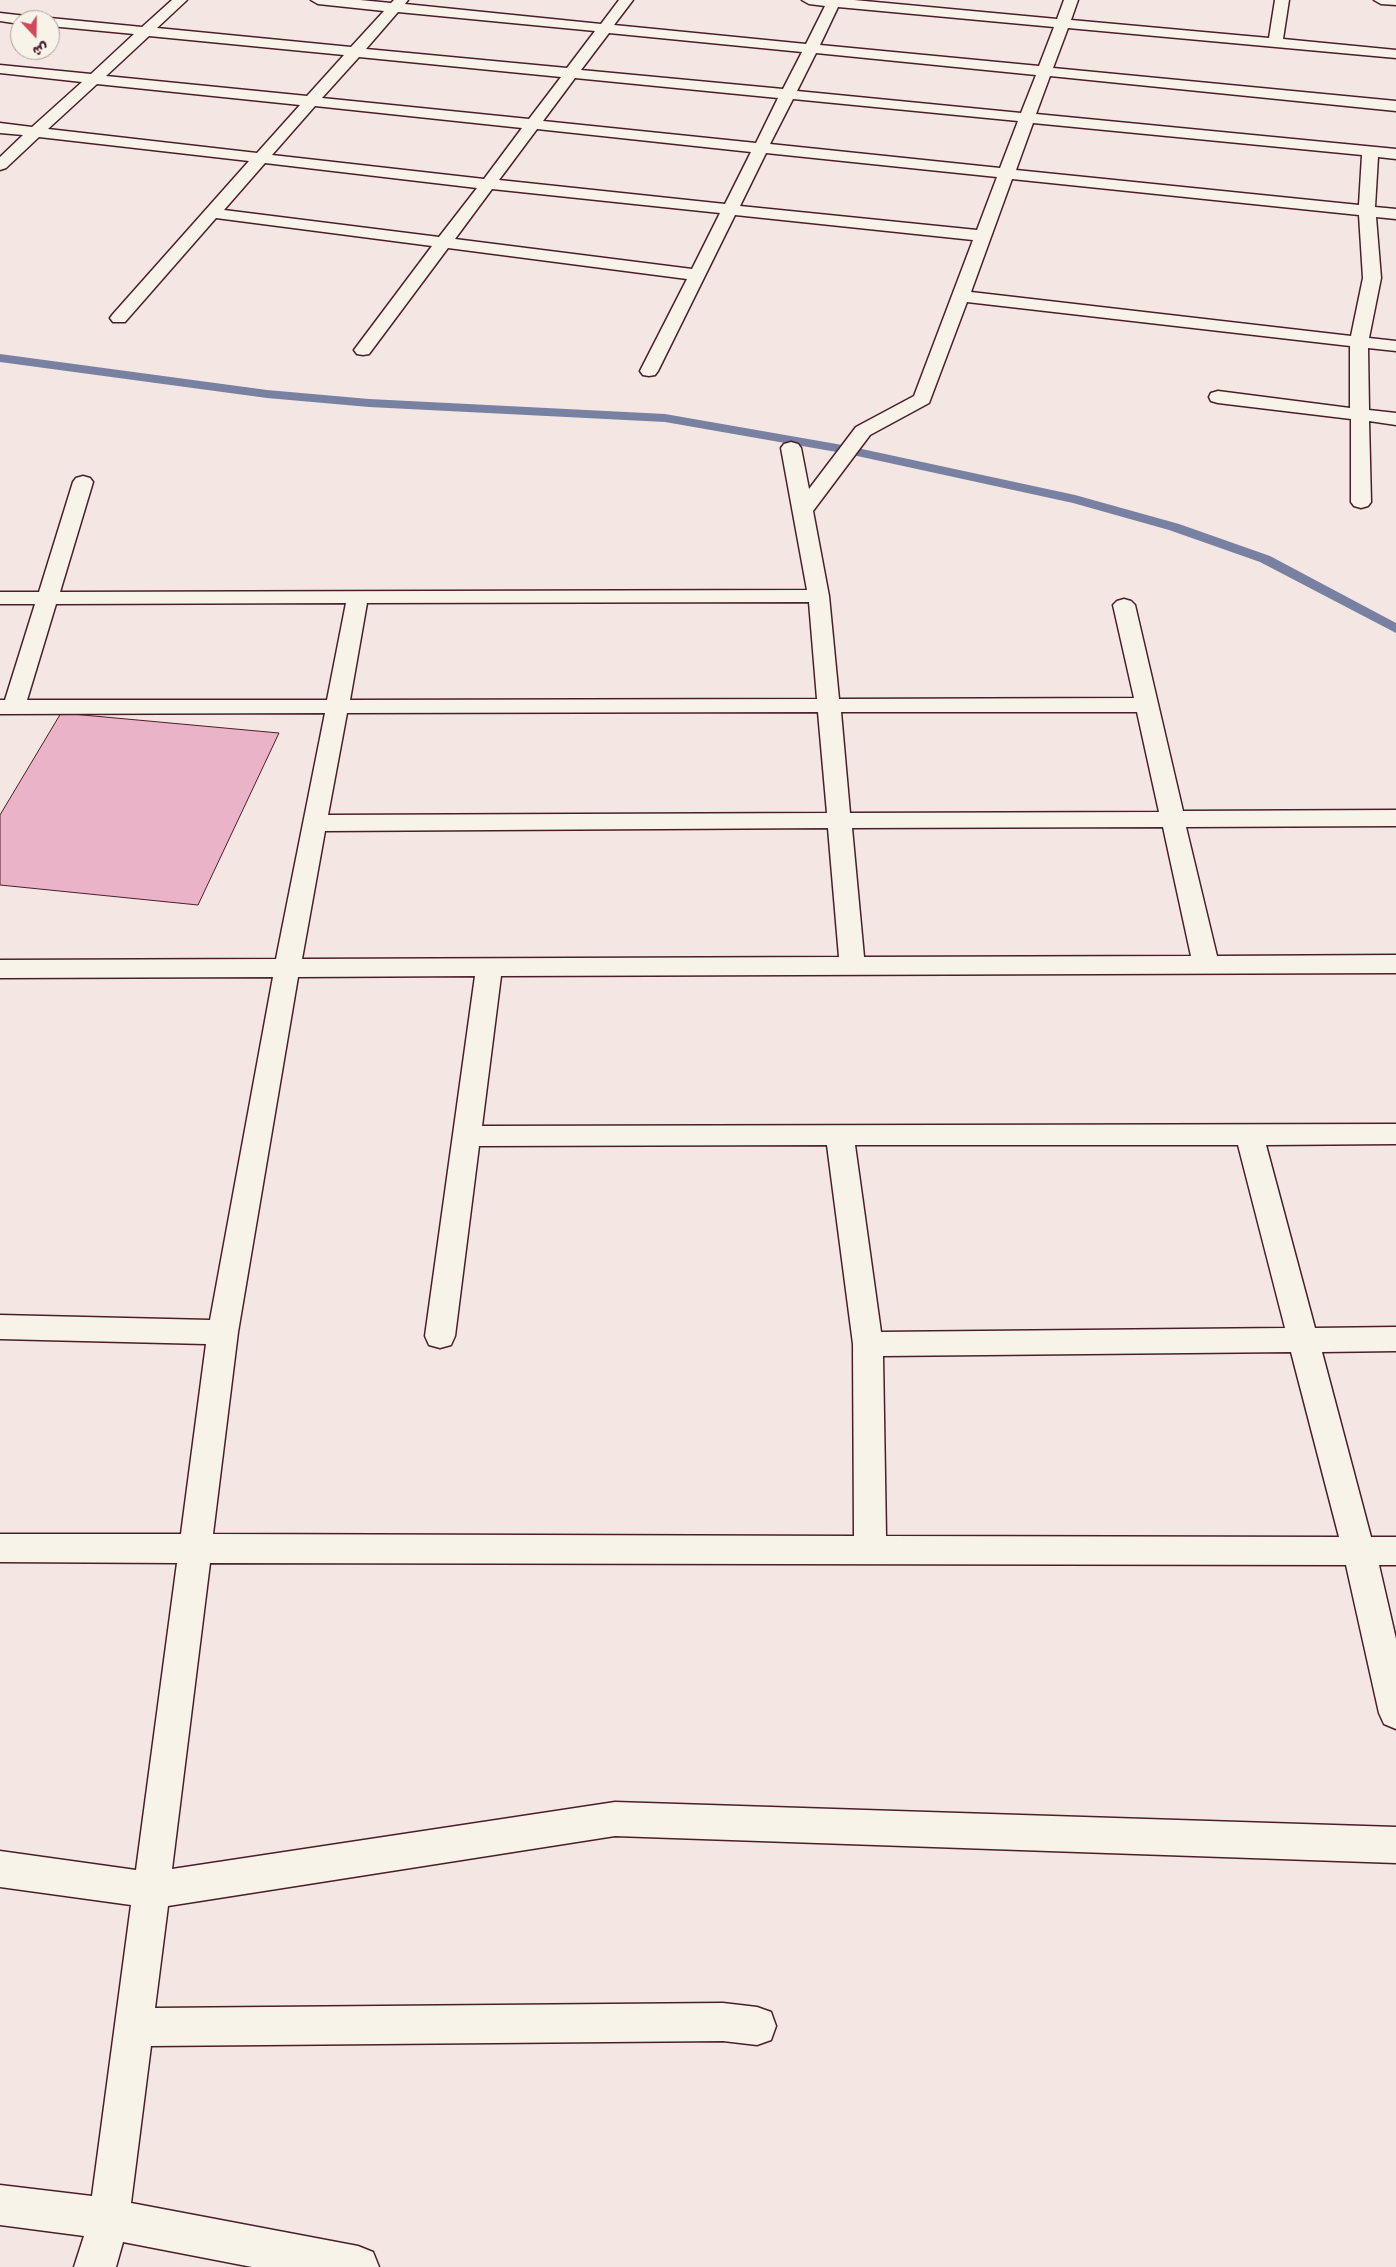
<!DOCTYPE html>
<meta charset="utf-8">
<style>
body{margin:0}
#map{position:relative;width:1396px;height:2267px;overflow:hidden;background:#f4e6e2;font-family:Dekko,"Playpen Sans Arabic",sans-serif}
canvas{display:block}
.north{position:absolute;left:10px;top:10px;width:50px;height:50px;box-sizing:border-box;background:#f7f3e8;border:1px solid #b29e9c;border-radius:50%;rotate:159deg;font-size:14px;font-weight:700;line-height:20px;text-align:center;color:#4a1f2b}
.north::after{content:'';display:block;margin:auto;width:18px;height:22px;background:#d1495b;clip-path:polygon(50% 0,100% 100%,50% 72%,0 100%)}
</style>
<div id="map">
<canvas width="1396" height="2267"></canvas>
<div class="north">ش</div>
</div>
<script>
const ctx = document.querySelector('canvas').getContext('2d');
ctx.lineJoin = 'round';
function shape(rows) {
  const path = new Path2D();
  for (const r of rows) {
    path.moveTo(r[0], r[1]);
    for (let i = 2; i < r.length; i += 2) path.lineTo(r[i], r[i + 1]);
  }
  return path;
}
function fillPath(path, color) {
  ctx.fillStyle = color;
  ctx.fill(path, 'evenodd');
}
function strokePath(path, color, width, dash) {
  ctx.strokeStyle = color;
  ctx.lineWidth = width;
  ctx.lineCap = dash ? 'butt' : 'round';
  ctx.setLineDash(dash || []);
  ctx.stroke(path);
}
const stream = shape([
 [0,354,267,390,369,399,665,414,848,446,1075,495,1179,524,1270,556,1396,623,1396,633,1260,562,1169,530,1073,503,848,454,665,422,369,407,267,398,0,362,0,354]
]);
const building = shape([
 [61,713,279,733,198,905,0,885,0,815,61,713]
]);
const minor = shape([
 [172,0,187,0,157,28,351,47,384,11,318,4,311,0,360,0,391,3,394,0,408,0,405,4,601,24,619,0,633,0,614,25,806,44,825,6,809,4,802,0,854,0,1057,19,1064,0,1078,0,1071,20,1269,38,1275,0,1289,0,1283,39,1396,50,1396,58,1068,28,1053,68,1396,101,1396,111,1050,76,1036,114,1396,149,1396,159,1378,157,1375,207,1396,209,1396,219,1376,217,1381,278,1369,338,1396,341,1396,351,1368,348,1369,410,1396,413,1396,425,1369,421,1371,502,1368,506,1361,508,1354,506,1351,502,1351,419,1218,403,1211,401,1209,397,1211,393,1218,391,1350,408,1350,346,967,302,929,403,870,435,813,511,829,596,839,699,1134,698,1113,605,1117,601,1124,599,1131,601,1135,605,1183,811,1396,810,1396,826,1186,827,1217,956,1396,955,1396,973,501,976,482,1126,1396,1124,1396,1144,1266,1145,1315,1328,1396,1327,1396,1351,1322,1352,1371,1537,1396,1537,1396,1565,1379,1565,1396,1639,1396,1729,1384,1724,1379,1713,1346,1565,210,1563,172,1869,615,1802,1396,1827,1396,1863,615,1836,168,1906,155,2008,723,2003,757,2007,771,2012,776,2026,771,2040,757,2045,723,2041,151,2046,131,2203,358,2246,373,2252,379,2267,252,2267,123,2242,116,2267,74,2267,84,2236,0,2225,0,2185,92,2196,131,1905,0,1887,0,1851,136,1870,177,1563,0,1562,0,1534,181,1534,206,1344,0,1339,0,1315,210,1320,273,977,0,978,0,960,276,959,325,713,0,714,0,700,5,700,35,604,0,604,0,592,39,592,73,482,76,478,83,476,90,478,93,482,60,592,807,590,781,448,784,444,791,442,798,444,801,448,809,489,856,427,914,396,973,240,735,215,658,371,655,375,649,376,643,375,640,371,687,279,448,248,369,354,363,355,357,354,354,350,432,246,216,218,125,322,113,322,110,318,113,314,249,161,39,137,6,168,0,170,0,157,23,135,0,133,0,123,32,127,82,82,0,73,0,65,91,74,134,34,50,26,50,20,45,19,50,18,142,27,172,0],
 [838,7,1054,27,1039,66,820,45,838,7],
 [398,12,595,31,567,68,366,49,398,12],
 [609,33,802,52,783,89,581,70,609,33],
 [149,36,344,55,307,96,106,76,149,36],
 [816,53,1036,75,1021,113,797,91,816,53],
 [359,57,561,77,529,119,322,98,359,57],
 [575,78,778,98,756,143,543,121,575,78],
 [97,84,300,105,257,153,48,129,97,84],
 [793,99,1018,121,1000,168,770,144,793,99],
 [315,106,522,128,484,179,272,155,315,106],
 [1033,123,1362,155,1359,205,1016,170,1033,123],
 [537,129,751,152,725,204,499,180,537,129],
 [766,153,997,177,977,230,740,206,766,153],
 [265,163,477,188,439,237,224,210,265,163],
 [1012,179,1359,215,1363,278,1351,336,971,292,1012,179],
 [492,189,720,213,692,269,455,239,492,189],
 [809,602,817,699,350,700,367,603,809,602],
 [346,603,327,700,27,700,56,604,346,603],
 [818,712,827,813,328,815,347,713,818,712],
 [841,712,1137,712,1159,812,850,813,841,712],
 [1163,827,1191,956,864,957,852,828,1163,827],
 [828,828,839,957,302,959,325,831,828,828],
 [475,976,425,1336,429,1345,440,1348,451,1345,455,1336,479,1146,827,1145,853,1344,854,1536,213,1534,238,1332,298,977,475,976],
 [855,1145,1238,1145,1285,1328,881,1332,855,1145],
 [1291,1352,1339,1537,886,1536,883,1356,1291,1352],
 [1374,0,1396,0,1396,5,1381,4,1374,0],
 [0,13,26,16,33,20,20,20,20,24,0,21,0,13]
]);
fillPath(stream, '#7881a1');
fillPath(building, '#eab3c8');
strokePath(building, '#4a1f2b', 1);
strokePath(minor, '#4a1f2b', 3);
fillPath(minor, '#f7f3e8');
</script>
